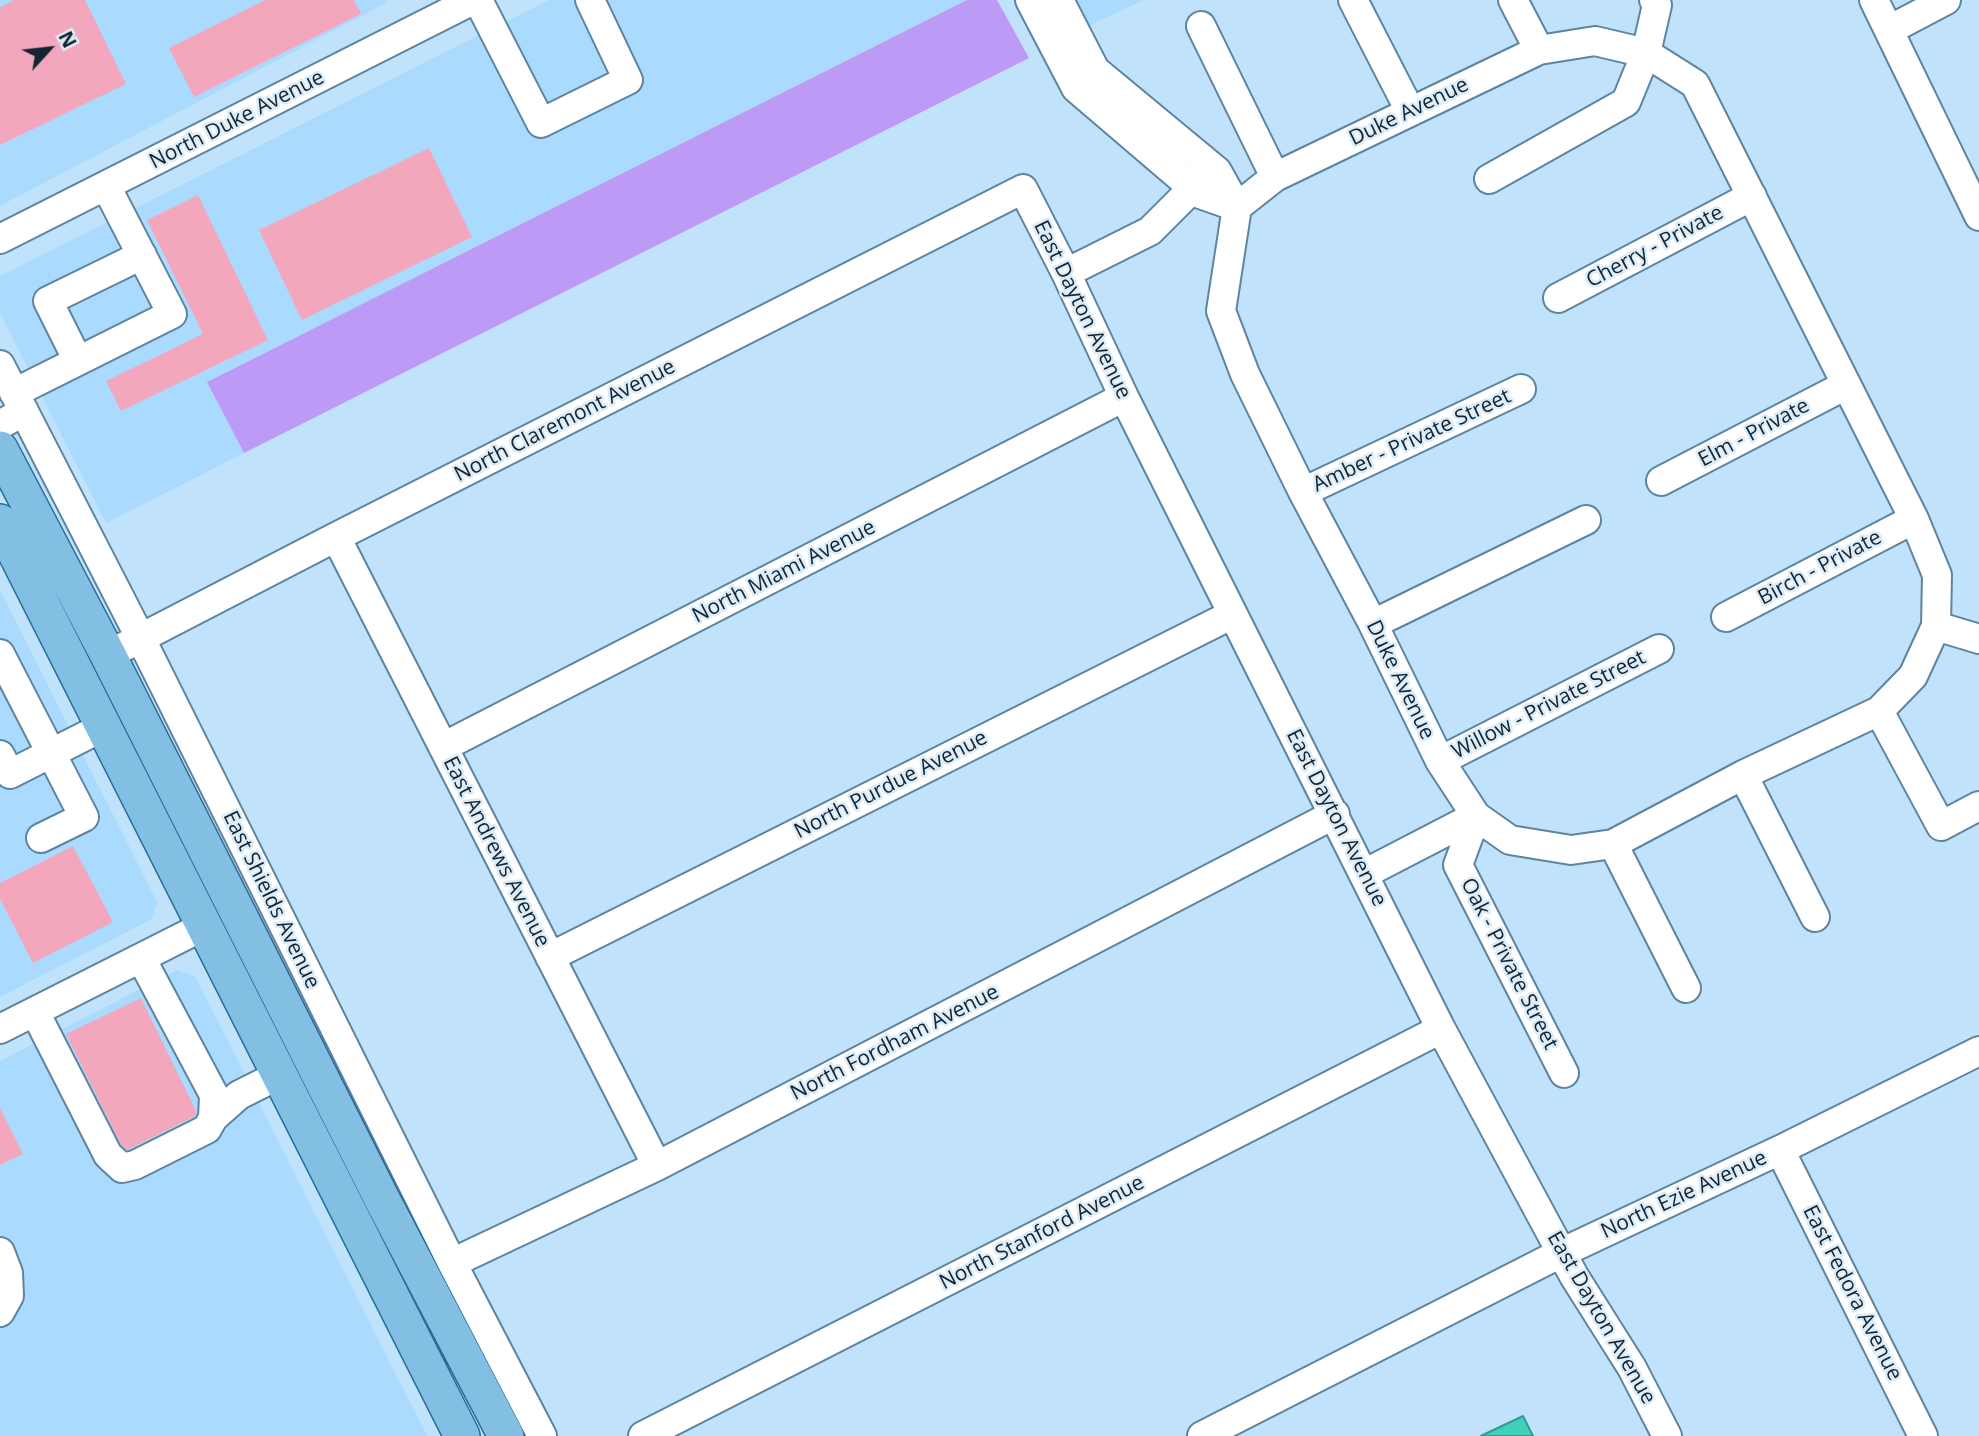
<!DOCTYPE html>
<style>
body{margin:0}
#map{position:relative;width:1979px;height:1436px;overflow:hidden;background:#c1e2fb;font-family:"Open Sans",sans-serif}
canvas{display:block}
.north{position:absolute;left:14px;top:14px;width:70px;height:70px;-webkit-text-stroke:5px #dcedf9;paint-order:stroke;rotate:63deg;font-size:19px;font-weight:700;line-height:28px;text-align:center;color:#142430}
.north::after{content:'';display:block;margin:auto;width:24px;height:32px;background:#142430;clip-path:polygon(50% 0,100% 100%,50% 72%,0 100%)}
</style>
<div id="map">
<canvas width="1979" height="1436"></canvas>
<div class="north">N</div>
</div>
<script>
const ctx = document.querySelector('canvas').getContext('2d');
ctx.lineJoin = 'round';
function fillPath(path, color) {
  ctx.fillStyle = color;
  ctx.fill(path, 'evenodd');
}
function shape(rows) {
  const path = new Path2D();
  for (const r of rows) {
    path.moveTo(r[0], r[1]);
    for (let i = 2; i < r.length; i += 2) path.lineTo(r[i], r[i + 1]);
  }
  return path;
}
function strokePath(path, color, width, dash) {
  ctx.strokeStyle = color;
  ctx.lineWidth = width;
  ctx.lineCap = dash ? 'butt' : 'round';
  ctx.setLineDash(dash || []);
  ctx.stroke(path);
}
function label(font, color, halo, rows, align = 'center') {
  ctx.font = font + ' "Open Sans",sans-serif';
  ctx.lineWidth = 5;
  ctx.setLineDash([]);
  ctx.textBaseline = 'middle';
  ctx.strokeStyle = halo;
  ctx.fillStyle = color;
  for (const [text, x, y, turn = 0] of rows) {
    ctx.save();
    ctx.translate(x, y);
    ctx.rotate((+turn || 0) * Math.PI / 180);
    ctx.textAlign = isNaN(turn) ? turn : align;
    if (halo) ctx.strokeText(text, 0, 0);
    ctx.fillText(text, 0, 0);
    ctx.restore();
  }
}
const built = shape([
 [0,0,387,0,388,2,0,206],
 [549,0,967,0,207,382,244,453,106,523,0,313,0,276],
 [1075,0,1143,0,1087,27],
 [0,590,157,902,152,919,0,997],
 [177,970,195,976,427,1436,0,1436,0,1061]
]);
const green = shape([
 [967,0,997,0,1029,58,244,453,207,382]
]);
const water = shape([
 [1523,1416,1533,1436,1481,1436,1485,1434,1523,1416]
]);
const building = shape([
 [14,0,85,0,126,84,0,145,0,7],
 [265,0,354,0,361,14,194,97,169,48],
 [429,148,472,237,302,320,259,230],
 [198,195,268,340,121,411,106,381,203,334,147,220],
 [73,846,113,922,33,963,0,899,0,883],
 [141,998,197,1113,195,1116,127,1150,121,1145,66,1034],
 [0,1108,23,1154,0,1165]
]);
const minor = shape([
 [478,0,541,123,628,80,590,0],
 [1030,0,1076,88,1200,194,1237,207],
 [1059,0,1095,70,1217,171,1237,207],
 [1353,0,1410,111],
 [1513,0,1539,50],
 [1874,0,1979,216],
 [1201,26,1275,177],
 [1889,30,1946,0],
 [1595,41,1646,53,1695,84,1914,519,1937,575,1936,626,1913,676,1879,711,1743,775,1613,844,1571,850,1510,840,1476,816,1440,761,1373,624,1303,492,1245,374,1221,311,1237,207,1275,177,1539,50,1595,41],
 [1489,179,1626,102,1646,53,1657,5,1654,0],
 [0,239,473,0],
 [1066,273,1150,231,1194,187,1205,171],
 [1558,298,1752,196],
 [78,361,48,301,142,255],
 [0,365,141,639,452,1263,542,1436],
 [14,393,172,314,106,186],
 [0,425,24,411],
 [1661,481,1846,385],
 [1303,492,1521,389],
 [336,537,657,1166],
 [1726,617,1914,519],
 [1373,624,1586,520],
 [1936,626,1979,639],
 [0,654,84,817,41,838],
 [108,655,336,537,1023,189,1066,273,1124,397,1441,1029,1574,1276,1632,1368,1667,1436],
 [1879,711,1941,826,1979,806],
 [443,747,1124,397],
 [0,755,10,774,103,727],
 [1440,761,1659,649],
 [1743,775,1815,917],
 [1476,816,1458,865,1564,1073],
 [1613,844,1686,988],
 [1364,874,1476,816],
 [550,957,1233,614],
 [35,1012,108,1155,122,1168,135,1165,207,1129,213,1118,214,1095,141,958],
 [0,1029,204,926],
 [213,1118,239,1095,279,1075],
 [1780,1150,1923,1436],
 [0,1252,8,1273,9,1296,0,1312],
 [452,1263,657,1166,1335,814],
 [643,1436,1441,1029],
 [1202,1436,1563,1252,1780,1150,1979,1051]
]);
const major = shape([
 [0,449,108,655,383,1201,506,1436],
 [0,522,462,1436]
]);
const streetNames = [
 ["Duke Avenue",1409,112,-26],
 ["North Duke Avenue",237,120,-27],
 ["Cherry - Private",1655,247,-28],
 ["East Dayton Avenue",1082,310,64],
 ["North Claremont Avenue",565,421,-27],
 ["Elm - Private",1754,433,-28],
 ["Amber - Private Street",1412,441,-25],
 ["Birch - Private",1820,568,-28],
 ["North Miami Avenue",784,572,-27],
 ["Duke Avenue",1400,680,64],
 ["Willow - Private Street",1549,705,-27],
 ["North Purdue Avenue",891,785,-27],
 ["East Dayton Avenue",1336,818,63],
 ["East Andrews Avenue",496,852,63],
 ["East Shields Avenue",271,900,64],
 ["Oak - Private Street",1509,964,63],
 ["North Fordham Avenue",895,1043,-27],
 ["North Ezie Avenue",1684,1195,-25],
 ["North Stanford Avenue",1042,1233,-27],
 ["East Fedora Avenue",1852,1293,63],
 ["East Dayton Avenue",1601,1318,60]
];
fillPath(built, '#aadbff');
fillPath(green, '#bd9af6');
fillPath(water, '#40d0ba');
strokePath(water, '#339c91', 2);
fillPath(building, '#f3a7bd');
strokePath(minor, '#5d84a0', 32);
strokePath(major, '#266c98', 38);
strokePath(minor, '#fff', 28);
strokePath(major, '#83bee3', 35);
label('21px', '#142430', '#dcedf9', streetNames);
</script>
